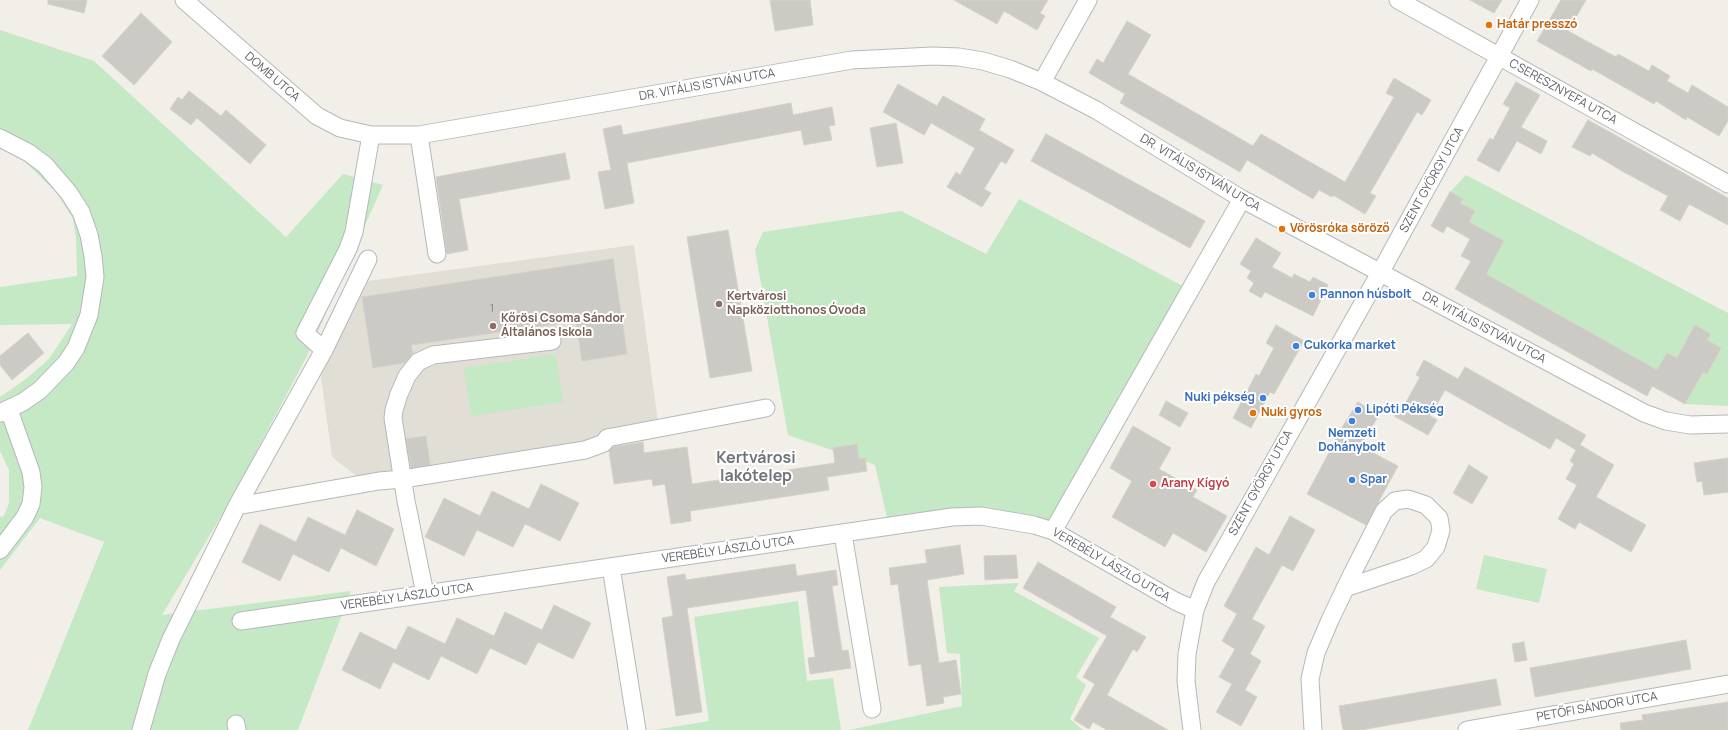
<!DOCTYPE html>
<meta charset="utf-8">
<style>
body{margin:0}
canvas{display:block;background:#f1efe8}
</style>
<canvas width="1728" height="730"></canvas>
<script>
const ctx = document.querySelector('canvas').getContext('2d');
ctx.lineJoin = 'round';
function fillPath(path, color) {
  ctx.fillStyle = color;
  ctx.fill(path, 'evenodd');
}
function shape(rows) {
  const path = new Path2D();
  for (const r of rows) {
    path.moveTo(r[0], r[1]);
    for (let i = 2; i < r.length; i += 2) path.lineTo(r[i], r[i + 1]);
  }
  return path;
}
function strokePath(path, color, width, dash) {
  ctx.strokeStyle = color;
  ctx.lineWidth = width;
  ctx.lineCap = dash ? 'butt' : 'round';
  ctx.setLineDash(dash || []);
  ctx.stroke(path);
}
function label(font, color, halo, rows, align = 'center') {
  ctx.font = font + ' Manrope,sans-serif';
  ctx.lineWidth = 4;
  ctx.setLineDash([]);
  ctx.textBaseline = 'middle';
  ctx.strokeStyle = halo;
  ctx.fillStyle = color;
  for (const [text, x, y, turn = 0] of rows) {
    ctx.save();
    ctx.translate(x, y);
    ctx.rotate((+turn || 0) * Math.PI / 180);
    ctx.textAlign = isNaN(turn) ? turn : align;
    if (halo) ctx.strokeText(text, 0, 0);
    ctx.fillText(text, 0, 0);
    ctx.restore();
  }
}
const education = shape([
 [634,245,659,429,359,478,332,457,320,370,361,282]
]);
const green = shape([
 [0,30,94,61,286,237,343,174,383,185,307,356,229,503,162,615,351,591,298,730,28,730,104,542,40,518,0,570,0,517,4,516,9,503,9,470,0,451,0,397,26,379,49,359,72,324,0,325,0,287,77,276,76,238,73,219,56,192,15,152,0,149],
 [1466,175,1728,313,1728,406,1685,404,1693,389,1684,384,1694,367,1707,374,1721,348,1707,340,1711,334,1695,325,1677,358,1667,353,1657,370,1481,271,1495,258,1504,241,1469,222,1475,211,1460,203,1463,199,1450,192],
 [1019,199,1194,292,1056,540,1005,522,964,519,890,531,875,465,788,435,755,250,763,232,901,211,986,254],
 [556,354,563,402,471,416,464,368],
 [1484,555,1547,569,1539,603,1476,589],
 [1019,583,1014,591,1099,638,1076,677,1086,685,1070,719,1083,730,849,730,962,706,960,654,947,653,939,587],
 [798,601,807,681,833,678,841,730,654,730,709,721,694,617]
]);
const building = shape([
 [48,0,87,0,84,13,48,4,48,0],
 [770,0,810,0,813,25,775,31,770,0],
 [954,0,1048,0,1040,13,1045,16,1037,30,1004,11,997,24,954,0],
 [1470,0,1502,0,1494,13,1470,0],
 [1561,0,1586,0,1568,31,1616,57,1618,54,1649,71,1652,65,1670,76,1667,81,1688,93,1692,85,1728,107,1728,121,1719,136,1687,117,1686,120,1656,101,1654,104,1592,69,1591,71,1537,41,1561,0],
 [141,13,172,42,134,85,102,56,141,13],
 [1127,21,1151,35,1128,74,1253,146,1261,134,1345,182,1394,97,1386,93,1394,78,1431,100,1422,115,1417,112,1370,193,1376,196,1365,214,1333,195,1332,197,1319,190,1313,199,1247,160,1240,172,1120,103,1125,94,1089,73,1097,59,1103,63,1127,21],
 [1516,82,1540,95,1521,127,1547,141,1541,154,1517,141,1499,172,1477,160,1490,138,1493,140,1510,108,1503,104,1516,82],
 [898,84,937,106,943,96,985,119,979,130,1014,150,1006,164,1001,161,984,189,991,193,982,207,947,187,956,172,960,175,975,148,931,123,924,135,883,112,898,84],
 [189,91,221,116,226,110,266,145,250,164,197,118,191,125,170,109,178,97,182,100,189,91],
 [791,103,793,115,832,107,835,125,829,126,832,140,804,145,801,130,627,163,634,203,605,209,598,172,611,170,603,129,621,125,623,135,791,103],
 [1588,120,1728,198,1728,225,1689,204,1680,221,1660,210,1668,196,1622,171,1592,153,1590,156,1572,147,1588,120],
 [896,123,903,163,877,167,870,128,896,123],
 [1046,134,1205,221,1190,248,1031,161,1046,134],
 [565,153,570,179,459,199,468,250,447,254,436,177,565,153],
 [1450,192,1463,199,1460,203,1475,211,1469,222,1504,241,1486,274,1657,370,1667,353,1677,358,1695,325,1711,334,1707,340,1721,348,1707,374,1703,372,1685,404,1652,386,1647,396,1455,289,1471,261,1461,256,1470,239,1447,226,1443,233,1431,226,1450,192],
 [728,230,752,371,710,378,687,237,728,230],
 [1256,238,1281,253,1272,267,1292,278,1294,274,1310,282,1313,277,1328,285,1313,316,1265,292,1261,298,1249,291,1254,283,1247,278,1251,271,1240,264,1256,238],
 [613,259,627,354,582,361,576,321,411,345,413,354,404,363,373,368,362,297,613,259],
 [1276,325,1304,341,1274,394,1270,392,1251,428,1233,418,1256,374,1259,376,1274,348,1266,343,1276,325],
 [28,333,44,353,12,380,0,365,0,356,28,333],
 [1424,360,1458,379,1465,367,1586,435,1580,445,1614,465,1596,497,1646,525,1631,552,1579,522,1575,529,1558,519,1577,485,1566,479,1574,464,1570,461,1576,450,1556,438,1550,449,1445,390,1430,416,1437,420,1428,435,1394,416,1401,404,1404,406,1420,377,1416,375,1424,360],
 [1166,401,1188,413,1180,427,1159,415,1166,401],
 [1358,402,1379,415,1360,446,1398,466,1366,525,1307,494,1343,426,1358,402],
 [1133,426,1171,448,1159,469,1197,490,1193,497,1227,516,1206,552,1173,533,1165,547,1112,517,1132,481,1110,468,1133,426],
 [426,436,430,465,411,468,406,439,426,436],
 [643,442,644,453,687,447,692,484,835,463,833,448,857,444,859,459,865,458,867,471,827,477,829,490,690,511,691,521,671,524,665,484,653,486,652,479,614,484,609,451,613,447,643,442],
 [1728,458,1728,492,1704,495,1702,481,1697,482,1694,463,1728,458],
 [1469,465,1488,477,1472,504,1453,493,1469,465],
 [541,484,579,503,560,541,525,524,513,547,477,530,464,556,425,537,444,498,480,516,492,491,529,509,541,484],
 [357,510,394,529,376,566,341,548,329,572,293,554,280,581,242,562,260,524,296,542,308,517,345,535,357,510],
 [1290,516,1315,530,1293,571,1282,565,1252,619,1265,626,1250,654,1261,661,1245,690,1257,697,1241,726,1216,712,1232,684,1219,677,1235,649,1222,641,1237,614,1224,606,1256,547,1269,555,1290,516],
 [960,545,964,574,927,580,939,663,956,660,961,694,943,697,944,703,927,706,921,664,909,666,898,584,891,585,889,568,927,563,925,550,960,545],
 [1016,555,1018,578,985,580,984,556,1016,555],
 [1038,562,1116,607,1110,617,1146,637,1137,652,1133,649,1107,695,1168,730,1107,730,1093,722,1089,729,1074,720,1095,684,1083,677,1107,636,1023,588,1038,562],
 [795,564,797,576,836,570,838,585,832,586,842,651,848,650,851,668,810,674,808,658,815,657,806,590,687,608,702,712,676,716,662,618,673,616,667,577,685,574,686,580,795,564],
 [554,605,591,623,573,659,538,642,526,665,490,648,477,674,441,656,429,680,393,662,380,689,342,670,360,632,396,650,408,626,445,644,457,618,494,636,505,612,542,630,554,605],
 [1686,640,1691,669,1535,697,1530,668,1686,640],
 [1524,642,1527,660,1515,662,1512,644,1524,642],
 [1496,679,1501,705,1361,730,1343,730,1339,706,1496,679],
 [1728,702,1728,730,1621,730,1620,723,1643,720,1642,715,1728,702]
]);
const minor = shape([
 [184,0,317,116,340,128,371,135,419,135,852,60,933,56,959,57,983,61,1010,69,1042,82,1096,110,1242,199,1644,413,1666,421,1690,425,1728,424],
 [1398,0,1728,184],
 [1042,82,1088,0],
 [419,135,437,254],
 [0,138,29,153,45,165,69,193,81,212,89,235,93,256,95,277,89,315,76,348,66,363,40,390,23,402,0,413],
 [324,350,305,333,348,249,354,232,371,135],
 [237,506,379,481,403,479,585,450,604,443,607,438,766,408],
 [1053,531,1242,199],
 [843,534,872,709],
 [0,550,25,517,31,504,33,487,31,472,9,410],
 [611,567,637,730],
 [425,594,406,501,393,418,394,410,399,394,407,376,418,362,433,355,552,341],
 [241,621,952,517,981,516,1034,525,1053,531,1175,601,1195,610],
 [236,724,237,730],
 [141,730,157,674,171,639,237,506,324,350,368,259],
 [1192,730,1186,681,1187,654,1195,610,1206,582,1380,273,1530,0],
 [1313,730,1310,679,1316,653,1330,620,1353,572,1384,511,1395,501,1408,499,1426,505,1439,518,1441,530,1436,547,1426,559,1411,566,1345,588],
 [1467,730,1728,684]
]);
const markers = [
 [1489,25,4,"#e8710a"],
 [1282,229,4,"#e8710a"],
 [1312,295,4,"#3f7fe0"],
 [719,304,4,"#8d6e63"],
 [493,326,4,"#8d6e63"],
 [1296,346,4,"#3f7fe0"],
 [1263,398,4,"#3f7fe0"],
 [1358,410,4,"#3f7fe0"],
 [1253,413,4,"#e8710a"],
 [1352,421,4,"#3f7fe0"],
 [1352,480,4,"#3f7fe0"],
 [1153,484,4,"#e0444e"]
];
const numberNames = [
 ["1",492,309]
];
const foodNames = [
 ["Határ presszó",1497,25],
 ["Vörösróka söröző",1290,229],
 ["Nuki gyros",1261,413]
];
const streetNames = [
 ["DOMB UTCA",272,77,41],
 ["DR. VITÁLIS ISTVÁN UTCA",707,85,-10],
 ["CSERESZNYEFA UTCA",1563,92,29],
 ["DR. VITÁLIS ISTVÁN UTCA",1200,173,31],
 ["SZENT GYÖRGY UTCA",1432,180,-61],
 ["DR. VITÁLIS ISTVÁN UTCA",1484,328,28],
 ["SZENT GYÖRGY UTCA",1261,483,-61],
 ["VEREBÉLY LÁSZLÓ UTCA",728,550,-8],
 ["VEREBÉLY LÁSZLÓ UTCA",1111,565,30],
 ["VEREBÉLY LÁSZLÓ UTCA",407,597,-8],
 ["PETŐFI SÁNDOR UTCA",1597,707,-10]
];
const shopNames = [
 ["Pannon húsbolt",1320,295],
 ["Cukorka market",1304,346],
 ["Nuki pékség",1255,398,"right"],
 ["Lipóti Pékség",1366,410],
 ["Nemzeti",1352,434,"center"],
 ["Dohánybolt",1352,448,"center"],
 ["Spar",1360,480]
];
const educationNames = [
 ["Kertvárosi",727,297],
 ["Napköziotthonos Óvoda",727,311],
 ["Kőrösi Csoma Sándor",501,319],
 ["Általános Iskola",501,333]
];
const healthNames = [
 ["Arany Kígyó",1161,484]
];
const districtNames = [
 ["Kertvárosi",756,459],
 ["lakótelep",756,477]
];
fillPath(education, '#e1ded6');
fillPath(green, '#c5e8c5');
fillPath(building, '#cccac5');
strokePath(building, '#d6d1c6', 1);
strokePath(minor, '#b5b8bc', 19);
strokePath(minor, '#fff', 17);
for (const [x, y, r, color] of markers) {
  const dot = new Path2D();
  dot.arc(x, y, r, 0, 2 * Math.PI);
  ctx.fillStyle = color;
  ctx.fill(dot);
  strokePath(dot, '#fff', 1.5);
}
label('10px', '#7a7d7f', null, numberNames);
label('bold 12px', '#c56008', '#fff', foodNames, 'left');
label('12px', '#5f6368', '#fff', streetNames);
label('bold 12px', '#366cbe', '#fff', shopNames, 'left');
label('bold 12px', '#785e54', '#fff', educationNames, 'left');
label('bold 12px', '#be3a42', '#fff', healthNames, 'left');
label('bold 16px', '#70757a', '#fff', districtNames);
</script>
